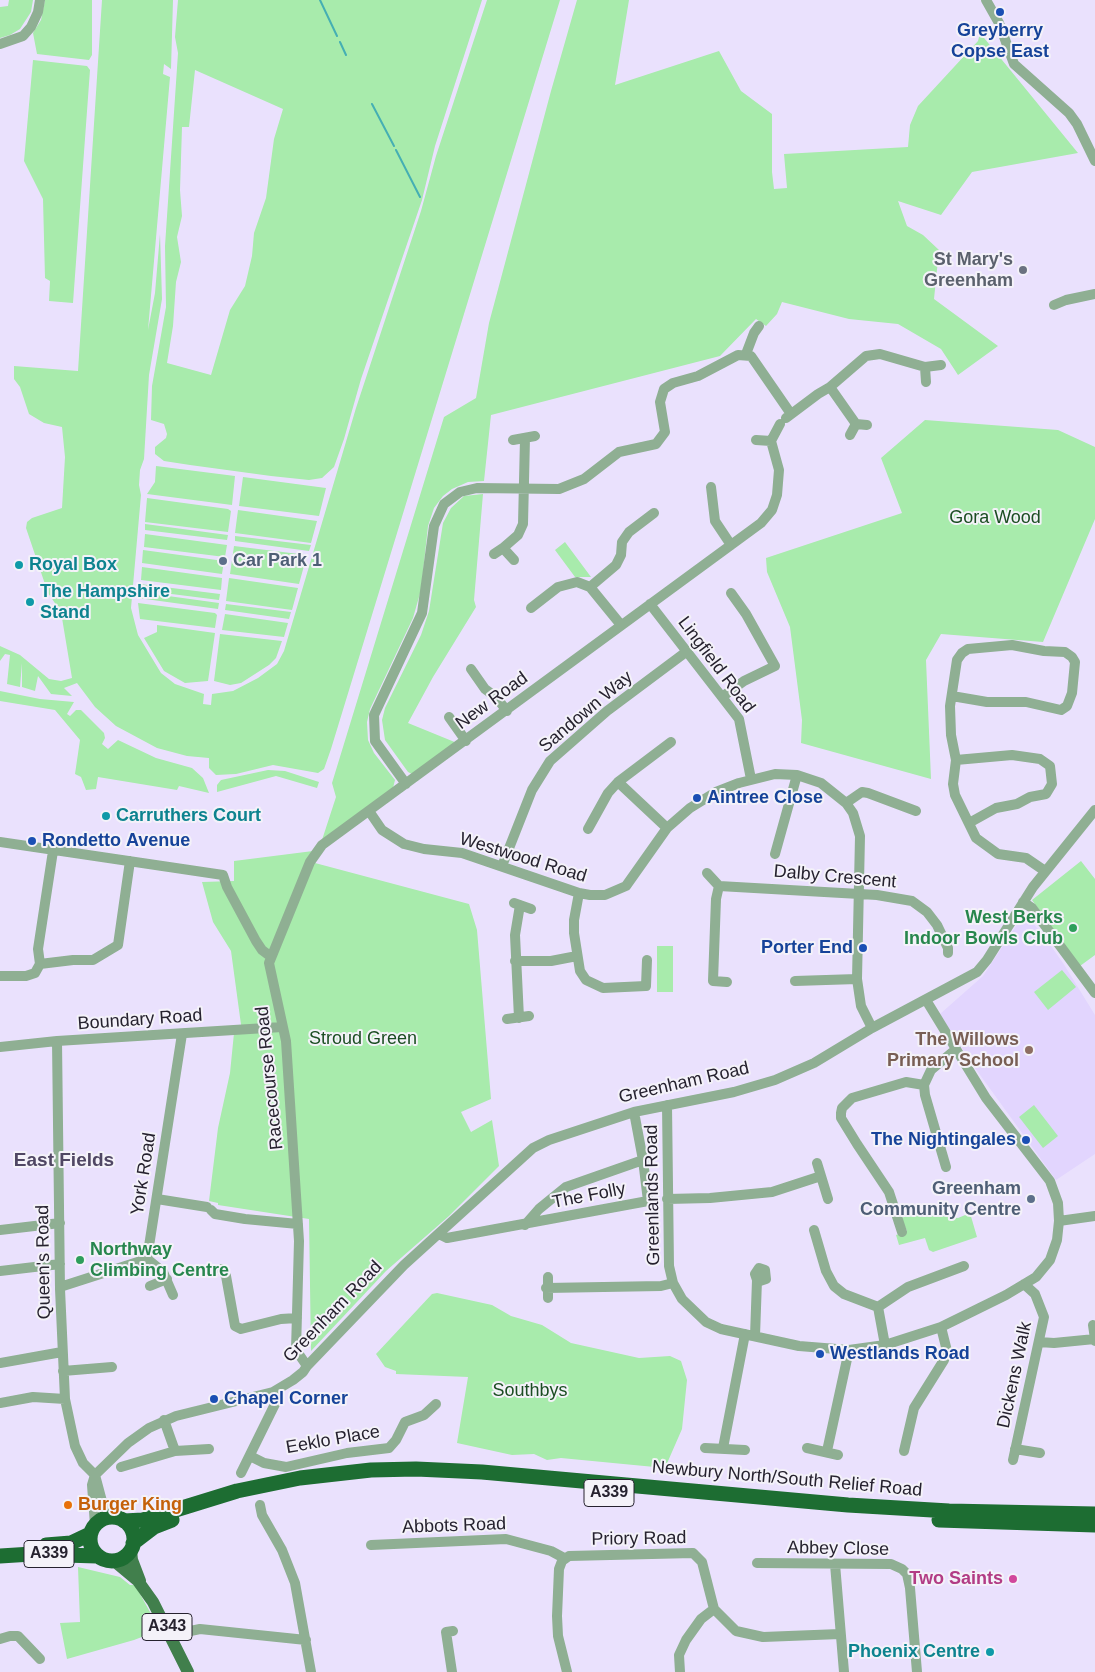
<!DOCTYPE html>
<style>
body{margin:0}
canvas{display:block;background:#eae1fd}
</style>
<canvas width="1095" height="1672"></canvas>
<script>
const ctx = document.querySelector('canvas').getContext('2d');
ctx.lineJoin = 'round';
function fillPath(path, color) {
  ctx.fillStyle = color;
  ctx.fill(path, 'evenodd');
}
function shape(rows) {
  const path = new Path2D();
  for (const r of rows) {
    if (r.length === 3) {
      path.moveTo(r[0] + r[2], r[1]);
      path.arc(r[0], r[1], r[2], 0, 2 * Math.PI);
      continue;
    }
    path.moveTo(r[0], r[1]);
    for (let i = 2; i < r.length; i += 2) path.lineTo(r[i], r[i + 1]);
  }
  return path;
}
function strokePath(path, color, width, dash) {
  ctx.strokeStyle = color;
  ctx.lineWidth = width;
  ctx.lineCap = dash ? 'butt' : 'round';
  ctx.setLineDash(dash || []);
  ctx.stroke(path);
}
function label(font, color, halo, rows, align = 'center') {
  ctx.font = font + ' Helvetica,sans-serif';
  ctx.lineWidth = 4;
  ctx.setLineDash([]);
  ctx.textBaseline = 'middle';
  ctx.strokeStyle = halo;
  ctx.fillStyle = color;
  for (const [text, x, y, turn = 0] of rows) {
    ctx.save();
    ctx.translate(x, y);
    ctx.rotate((+turn || 0) * Math.PI / 180);
    ctx.textAlign = isNaN(turn) ? turn : align;
    if (halo) ctx.strokeText(text, 0, 0);
    ctx.fillText(text, 0, 0);
    ctx.restore();
  }
}
const built = shape([
 [1024,914,1041,932,1063,963,1095,1015,1095,1154,1056,1180,975,1068,940,1014,983,976]
]);
const green = shape([
 [9,0,33,0,31,12,20,29,10,35,0,38,0,7,8,6],
 [45,0,92,0,92,55,89,60,37,54,33,33,41,20],
 [102,0,173,0,171,69,164,64,163,74,170,77,148,330,155,293,160,234,162,299,149,375,144,459,140,470,139,485,141,495,131,608,138,635,161,673,175,684,204,694,203,704,211,705,212,694,233,691,258,678,277,664,284,651,356,408,421,211,436,156,487,0,560,0,331,749,324,769,318,773,273,765,236,774,216,775,209,768,209,758,187,756,157,748,116,726,95,707,77,683,64,688,72,696,51,694,38,676,35,691,22,687,22,663,20,687,7,684,10,655,5,654,0,661,0,646,20,655,49,679,61,681,72,678,61,612,48,593,26,528,27,522,32,518,62,508,65,457,62,427,44,423,29,414,20,387,14,379,14,366,78,371],
 [178,0,482,0,435,146,422,200,361,379,344,439,334,467,322,478,309,480,271,476,190,465,164,461,155,454,155,447,166,438,167,434,164,424,151,420,152,386,166,307,165,246,178,53,175,37],
 [195,70,283,109,274,139,266,198,254,233,252,256,245,286,230,310,211,375,167,363,173,326,176,282,181,262,177,237,182,216,180,190,182,127,189,127],
 [577,0,629,0,615,85,719,51,741,91,772,114,772,172,774,189,787,188,784,154,908,147,910,125,918,106,978,41,980,33,1078,153,972,172,941,215,898,201,907,226,923,235,939,250,934,299,998,346,958,375,941,349,898,324,849,319,782,302,777,314,766,326,756,319,720,356,491,415,484,481,468,482,452,489,443,496,434,508,428,526,421,590,413,618,370,709,367,722,368,740,374,753,395,780,393,788,321,843,336,797,332,783,444,417,476,398,489,323,551,91],
 [33,60,87,66,90,70,73,303,49,301,50,281,45,278,43,199,24,161],
 [925,420,1058,430,1095,447,1095,519,1043,642,941,634,926,660,931,779,801,743,802,720,790,627,767,572,766,558,902,513,881,458],
 [156,466,235,476,232,505,147,494,155,482],
 [243,477,326,488,319,516,239,506],
 [483,494,474,600,476,607,433,677,408,723,457,743,412,774,408,772,385,740,382,720,385,708,421,635,429,611,443,523,451,508,464,496],
 [147,498,228,509,231,511,228,532,145,522],
 [238,510,317,521,311,543,235,533],
 [145,524,228,535,227,540,145,530],
 [145,534,227,545,225,557,144,547],
 [235,536,311,545,309,551,235,541],
 [565,542,591,577,575,577,555,550],
 [234,546,307,555,299,584,230,574],
 [143,550,224,561,222,574,142,563],
 [142,567,222,578,221,590,141,580],
 [229,578,298,588,292,610,226,601],
 [140,584,220,594,219,600,140,590],
 [139,592,219,603,218,609,138,598],
 [138,603,215,613,217,615,215,628,140,619],
 [226,604,291,612,289,619,225,610],
 [225,614,288,623,284,637,222,630],
 [157,625,215,633,208,681,185,683,164,671,144,638,157,632],
 [220,634,282,641,276,658,269,665,241,683,230,685,214,681],
 [0,691,40,699,74,702,67,714,70,716,76,710,81,710,104,733,105,738,102,744,108,749,118,740,156,758,192,768,203,778,209,793,179,786,177,790,98,777,96,789,86,790,81,777,75,774,80,740,55,710,0,701],
 [268,770,285,771,319,782,317,788,276,776,217,792,217,785,221,780],
 [313,851,315,863,469,904,477,930,491,1099,461,1112,471,1132,492,1120,499,1166,449,1216,386,1271,311,1351,309,1219,218,1205,218,1203,209,1201,218,1128,230,1073,234,1033,242,1032,231,951,213,922,202,882,234,881,234,861],
 [1081,861,1095,879,1095,955,1080,966,1032,900],
 [657,946,673,946,673,992,657,992],
 [1062,970,1076,987,1048,1010,1034,992],
 [1034,1105,1058,1136,1043,1148,1019,1117],
 [918,1213,958,1218,970,1213,977,1237,933,1252,929,1250,925,1238,899,1245,896,1235,907,1231,901,1218],
 [437,1293,492,1305,511,1316,542,1325,571,1343,639,1358,670,1356,681,1361,687,1380,682,1429,665,1468,561,1458,547,1460,534,1454,512,1455,457,1443,468,1377,396,1374,396,1371,385,1367,376,1354,432,1294],
 [78,1567,120,1577,130,1585,135,1585,160,1630,134,1640,67,1659,60,1623,80,1622]
]);
const stream = shape([
 [320,0,337,36],
 [340,42,346,55],
 [372,104,394,146],
 [396,150,420,197]
]);
const minor = shape([
 [986,0,999,23,1014,64,1069,113,1077,124,1095,161],
 [0,44,23,36,31,27,38,12,40,0],
 [1054,305,1066,300,1095,294],
 [746,354,754,333,759,326],
 [925,367,926,382],
 [830,387,856,424,850,435],
 [786,418,818,394,830,387,866,356,880,354,925,367,941,365],
 [856,424,867,425],
 [513,440,535,436],
 [756,440,771,441],
 [711,487,715,521,731,545],
 [503,548,518,535,523,524,525,438],
 [494,554,503,548,514,560],
 [590,587,616,565,621,555,622,542,629,532,654,513],
 [650,604,739,719,751,779],
 [531,608,558,587,577,582,590,587,621,625],
 [471,669,485,689,496,697,507,711],
 [952,696,987,702,1026,702,1061,710,1067,706,1072,693,1075,662,1072,657,1065,652,1044,651,1012,645,968,649,962,653,957,660,950,706,951,735,956,760,953,784,955,795,976,838,998,854,1026,858,1045,871],
 [722,697,744,681,775,666,746,614,731,593],
 [449,717,466,741],
 [956,760,1012,755,1040,759,1050,766,1052,784,1046,794,1030,797,1017,804,996,808,969,823],
 [618,782,667,828],
 [406,784,375,741,374,715,422,613,434,526,444,504,460,492,477,488,559,489,584,479,619,452,656,444,665,432,660,402,664,389,673,383,698,376,738,355,751,356,791,414],
 [846,803,862,792,868,793,916,811],
 [369,811,382,830,404,844,424,849,462,853,579,893,590,895,605,895,626,886,667,828,690,808,716,792,739,783,775,774,797,775,821,783,846,803,853,813,860,836,857,979,861,1006,872,1028],
 [588,829,608,793,618,782,671,742],
 [0,842,223,875,227,887,256,941,262,950,270,956],
 [775,854,797,775],
 [502,866,532,790,550,761,607,711,686,652],
 [707,873,719,886],
 [579,893,574,920,574,933,580,971,586,980,603,988,646,986,647,960],
 [1023,902,1032,908,1095,993],
 [514,903,531,909],
 [515,961,551,961,577,956],
 [40,964,38,949,53,851],
 [0,976,26,976,35,973,40,964,73,960,93,960,118,945,130,861],
 [795,981,857,979],
 [727,982,713,981,716,899,719,886,877,895,912,901,927,912,937,925,948,948,948,953],
 [519,1018,515,935,520,905],
 [507,1019,529,1016],
 [57,1041,60,1289,65,1399,75,1446,83,1463,95,1475,103,1505,115,1518],
 [0,1047,57,1041,282,1027],
 [667,1105,669,1266,673,1283,682,1299,706,1322,721,1329,799,1346,849,1350,885,1345,941,1327,1006,1295,1036,1277,1050,1260,1057,1240,1059,1221,1058,1203,1050,1181,986,1098,926,1000],
 [817,1163,828,1199],
 [946,1167,925,1095,924,1085,931,1070,955,1050],
 [157,1199,207,1207],
 [667,1199,710,1198,772,1192,821,1176],
 [211,1210,215,1214,245,1219,298,1224],
 [1059,1221,1095,1216],
 [525,1225,539,1209,566,1187,643,1160],
 [0,1230,60,1223],
 [814,1230,826,1271,834,1286,844,1294,878,1307,885,1345],
 [902,1232,889,1192,857,1144,841,1118,841,1113,842,1108,852,1098,906,1082,924,1085],
 [439,1234,447,1238,648,1201,643,1160,634,1112],
 [147,1259,182,1034],
 [147,1259,163,1272,173,1295],
 [221,1269,226,1276,235,1326,241,1329,281,1319,297,1318],
 [0,1271,60,1264],
 [150,1286,167,1279],
 [60,1287,147,1259],
 [546,1288,661,1286,673,1283],
 [548,1298,548,1277],
 [878,1307,908,1287,964,1266],
 [1093,1325,1095,1339],
 [755,1336,757,1280,755,1274,759,1268,765,1270,766,1279,760,1281,757,1280],
 [1039,1342,1054,1343,1095,1339,1095,1341],
 [0,1363,62,1352],
 [307,1366,296,1350,299,1241,286,1041,269,963,310,862,322,845,761,523,772,510,777,495,779,470,771,441,780,424],
 [63,1371,112,1367],
 [0,1403,33,1397,65,1399],
 [164,1420,175,1451],
 [705,1448,745,1450],
 [723,1448,745,1334],
 [807,1448,838,1455],
 [1015,1449,1040,1453],
 [827,1451,849,1350],
 [904,1451,914,1408,944,1360,947,1351,941,1327],
 [250,1456,264,1463,286,1467,347,1453,389,1448,396,1440,405,1422,424,1415,436,1404],
 [1013,1460,1044,1317,1035,1294,1024,1284],
 [121,1467,175,1451,209,1449],
 [241,1473,275,1404,273,1392],
 [260,1505,262,1515,282,1550,295,1583,311,1672],
 [95,1525,92,1485,95,1475,128,1443,149,1428,176,1416,273,1392,293,1380,303,1372,307,1366,404,1265,533,1148,549,1140,634,1112,734,1092,775,1080,814,1063,872,1028,977,972,987,960,1033,887,1095,810],
 [371,1545,506,1539,551,1551,564,1558],
 [757,1563,891,1564,902,1569,907,1574,910,1588,917,1672],
 [835,1564,844,1672],
 [171,1635,200,1629,306,1640],
 [0,1639,10,1636,18,1636,40,1659],
 [452,1672,446,1632,453,1631],
 [567,1672,558,1636,557,1616,559,1569,562,1561,569,1556,693,1553,702,1562,714,1609,736,1631,763,1637,840,1634],
 [680,1672,679,1655,686,1640,701,1619,714,1609]
]);
const major = shape([
 [131,1550,132,1560,140,1581],
 [114,1561,138,1581,153,1602,188,1672]
]);
const highway = shape([
 [112,1539,22],
 [939,1520,1095,1525],
 [124,1521,143,1520,237,1491,300,1478,371,1470,416,1469,482,1472,848,1505,949,1511,1095,1514],
 [133,1543,154,1527,172,1520],
 [46,1545,71,1543,90,1534],
 [0,1556,32,1554,97,1556]
]);
const markers = [
 [1000,12,5,"#1a4fb4"],
 [1023,270,5,"#6b7280"],
 [223,561,5,"#5c6f8a"],
 [19,565,5,"#0f9aa8"],
 [30,602,5,"#0f9aa8"],
 [697,798,5,"#1a4fb4"],
 [106,816,5,"#0f9aa8"],
 [32,841,5,"#1a4fb4"],
 [1073,928,5,"#2e9e5b"],
 [863,948,5,"#1a4fb4"],
 [1029,1050,5,"#8d6e63"],
 [1026,1140,5,"#1a4fb4"],
 [1031,1199,5,"#5c6f8a"],
 [80,1260,5,"#2e9e5b"],
 [820,1354,5,"#1a4fb4"],
 [214,1399,5,"#1a4fb4"],
 [68,1505,5,"#e8710a"],
 [1013,1579,5,"#d1479c"],
 [990,1652,5,"#0f9aa8"]
];
const shields = [
 [609,1493,50],
 [49,1554,50],
 [167,1627,50]
];
const shieldNames = [
 ["A339",609,1493],
 ["A339",49,1554],
 ["A343",167,1627]
];
const transitNames = [
 ["Greyberry",1000,31,"center"],
 ["Copse East",1000,52,"center"],
 ["Aintree Close",707,798],
 ["Rondetto Avenue",42,841],
 ["Porter End",853,948,"right"],
 ["The Nightingales",1016,1140,"right"],
 ["Westlands Road",830,1354],
 ["Chapel Corner",224,1399]
];
const worshipNames = [
 ["St Mary's",1013,260],
 ["Greenham",1013,281]
];
const parkNames = [
 ["Gora Wood",995,518],
 ["Stroud Green",363,1039],
 ["Southbys",530,1391]
];
const serviceNames = [
 ["Car Park 1",233,561],
 ["Greenham",1021,1189,"right"],
 ["Community Centre",1021,1210,"right"]
];
const cultureNames = [
 ["Royal Box",29,565],
 ["The Hampshire",40,592],
 ["Stand",40,613],
 ["Carruthers Court",116,816],
 ["Phoenix Centre",980,1652,"right"]
];
const streetNames = [
 ["Lingfield Road",716,665,53],
 ["New Road",492,701,-36],
 ["Sandown Way",586,712,-40],
 ["Westwood Road",523,858,17],
 ["Dalby Crescent",835,877,5],
 ["Boundary Road",140,1020,-4],
 ["Racecourse Road",270,1078,-96],
 ["Greenham Road",684,1083,-13],
 ["York Road",144,1174,-81],
 ["Greenlands Road",653,1195,-91],
 ["The Folly",589,1196,-11],
 ["Queen's Road",44,1262,-91],
 ["Greenham Road",333,1312,-46],
 ["Dickens Walk",1015,1375,-78],
 ["Eeklo Place",333,1440,-10],
 ["Newbury North/South Relief Road",787,1479,5],
 ["Abbots Road",454,1526,-2],
 ["Priory Road",639,1539,-1],
 ["Abbey Close",838,1549,1]
];
const leisureNames = [
 ["West Berks",1063,918],
 ["Indoor Bowls Club",1063,939],
 ["Northway",90,1250,"left"],
 ["Climbing Centre",90,1271,"left"]
];
const educationNames = [
 ["The Willows",1019,1040],
 ["Primary School",1019,1061]
];
const foodNames = [
 ["Burger King",78,1505]
];
const hotelNames = [
 ["Two Saints",1003,1579]
];
const neighbourhoodNames = [
 ["East Fields",64,1161]
];
fillPath(built, '#e2d5fe');
fillPath(green, '#a8ebac');
strokePath(stream, '#45afb3', 2);
strokePath(minor, '#8faf93', 10);
strokePath(major, '#417f4c', 12);
strokePath(highway, '#1d6d32', 15);
for (const [x, y, r, color] of markers) {
  const dot = new Path2D();
  dot.arc(x, y, r, 0, 2 * Math.PI);
  ctx.fillStyle = color;
  ctx.fill(dot);
  strokePath(dot, '#f4f2f9', 2);
}
for (const [x, y, w] of shields) {
  const box = new Path2D();
  box.roundRect(x - w / 2, y - 13.5, w, 27, 4);
  ctx.fillStyle = '#f4f2f9';
  ctx.fill(box);
  strokePath(box, '#26222f', 1);
}
label('bold 16px', '#26222f', null, shieldNames);
label('bold 18px', '#164399', '#f4f2f9', transitNames, 'left');
label('bold 18px', '#5b616d', '#f4f2f9', worshipNames, 'right');
label('18px', '#1b4d22', '#f4f2f9', parkNames);
label('bold 18px', '#4e5e75', '#f4f2f9', serviceNames, 'left');
label('bold 18px', '#0d838f', '#f4f2f9', cultureNames, 'left');
label('18px', '#26222f', '#f4f2f9', streetNames);
label('bold 18px', '#27864d', '#f4f2f9', leisureNames, 'right');
label('bold 18px', '#785e54', '#f4f2f9', educationNames, 'right');
label('bold 18px', '#c56008', '#f4f2f9', foodNames, 'left');
label('bold 18px', '#b23c85', '#f4f2f9', hotelNames, 'right');
label('bold 19px', '#504764', '#f4f2f9', neighbourhoodNames);
</script>
